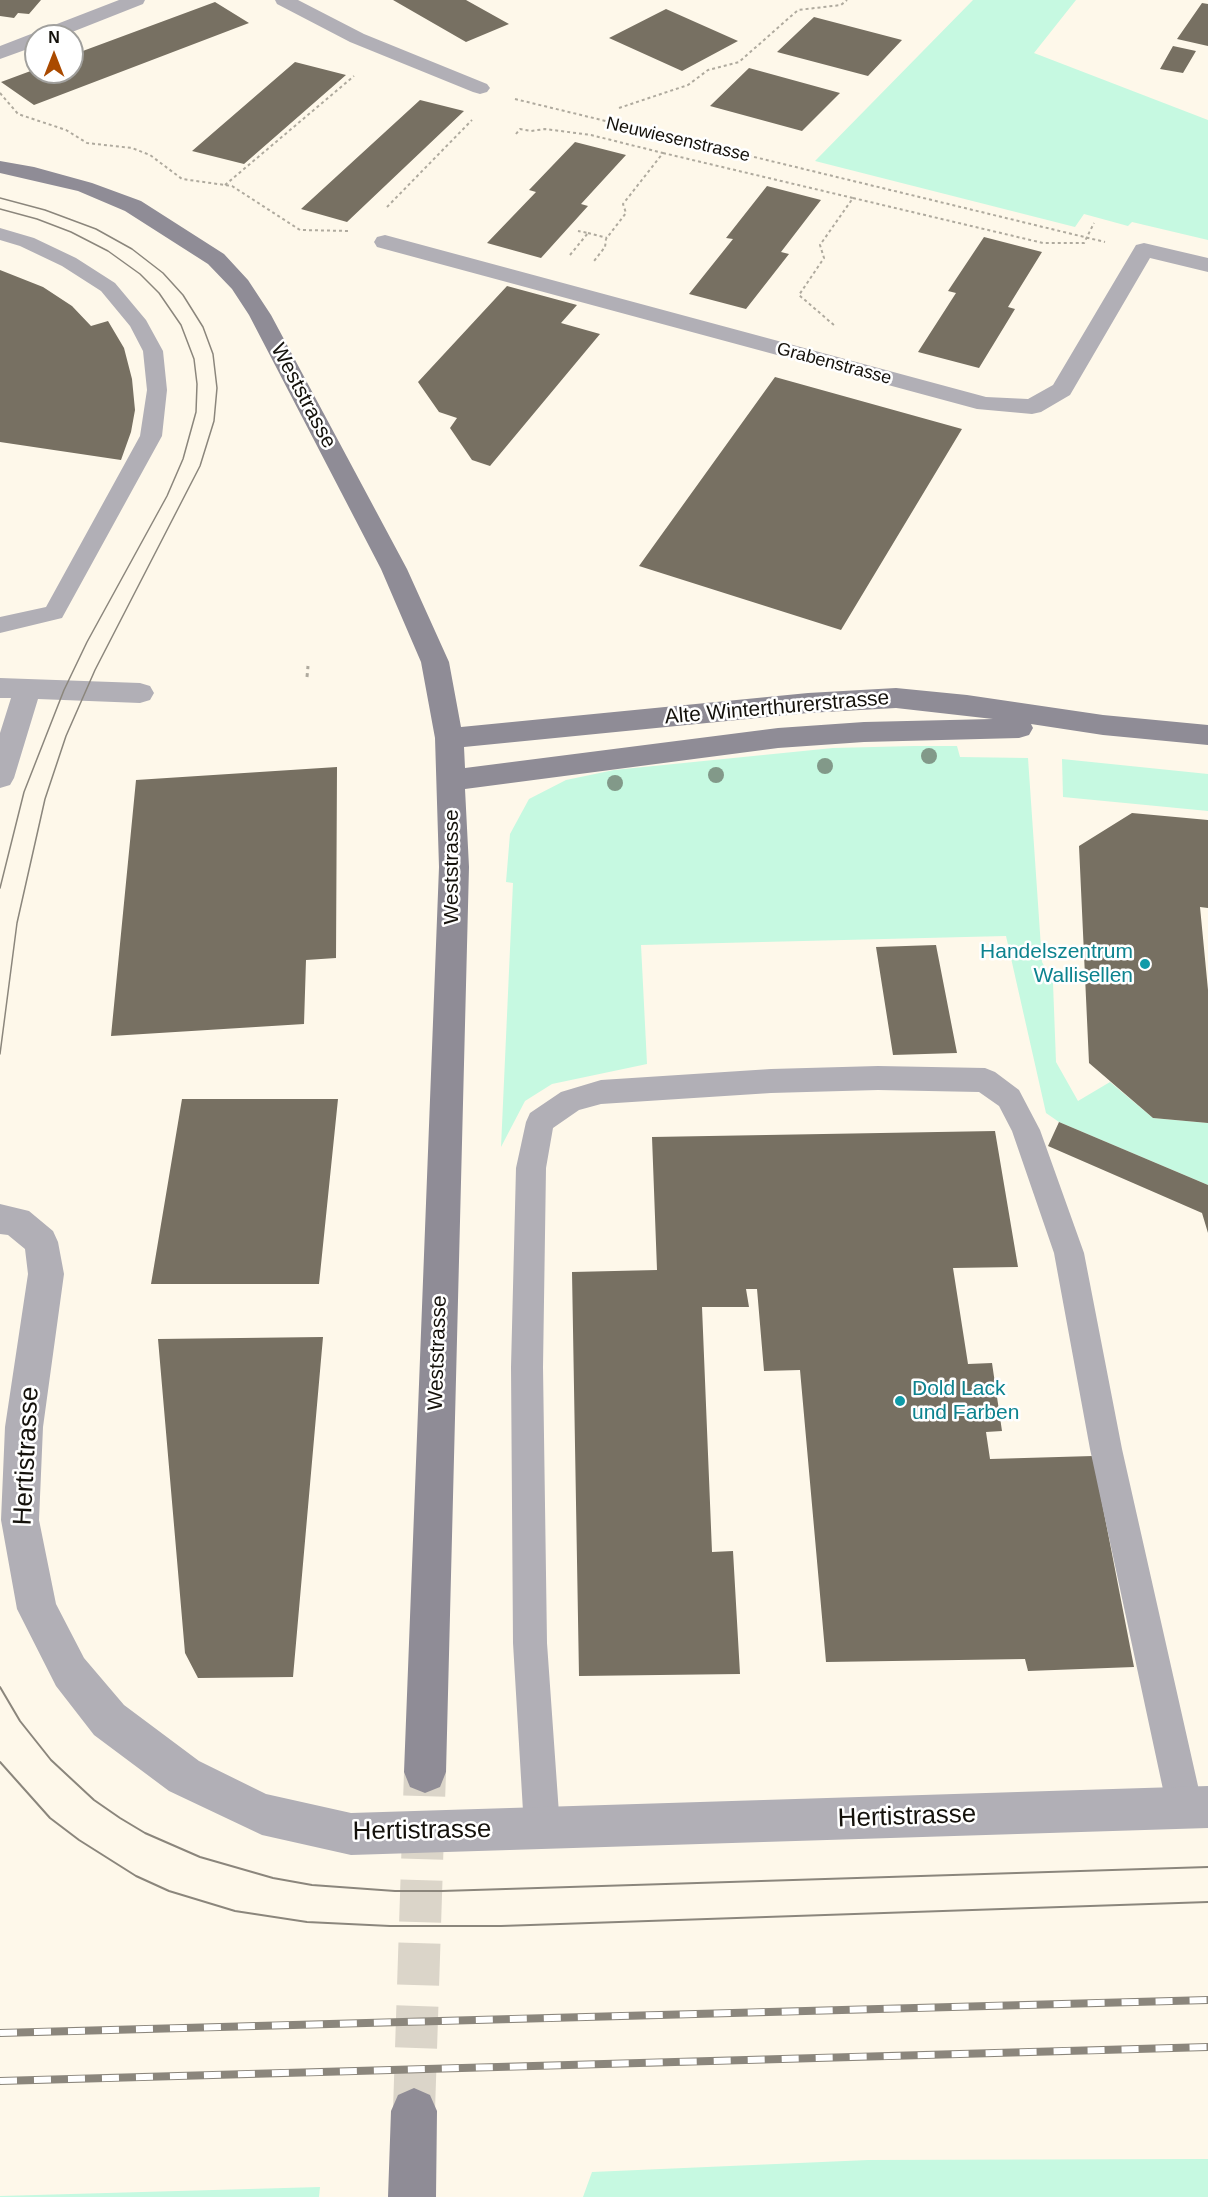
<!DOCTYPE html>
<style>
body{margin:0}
#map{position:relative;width:1208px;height:2197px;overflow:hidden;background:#fef8ea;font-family:Arial,sans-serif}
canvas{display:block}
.north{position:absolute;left:24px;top:24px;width:60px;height:60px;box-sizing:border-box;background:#fff;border:2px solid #a1a09d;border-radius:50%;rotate:0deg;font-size:16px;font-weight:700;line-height:24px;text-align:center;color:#14110b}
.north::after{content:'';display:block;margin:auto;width:21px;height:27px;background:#aa4a00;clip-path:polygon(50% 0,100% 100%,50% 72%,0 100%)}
</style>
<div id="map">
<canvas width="1208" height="2197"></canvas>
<div class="north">N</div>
</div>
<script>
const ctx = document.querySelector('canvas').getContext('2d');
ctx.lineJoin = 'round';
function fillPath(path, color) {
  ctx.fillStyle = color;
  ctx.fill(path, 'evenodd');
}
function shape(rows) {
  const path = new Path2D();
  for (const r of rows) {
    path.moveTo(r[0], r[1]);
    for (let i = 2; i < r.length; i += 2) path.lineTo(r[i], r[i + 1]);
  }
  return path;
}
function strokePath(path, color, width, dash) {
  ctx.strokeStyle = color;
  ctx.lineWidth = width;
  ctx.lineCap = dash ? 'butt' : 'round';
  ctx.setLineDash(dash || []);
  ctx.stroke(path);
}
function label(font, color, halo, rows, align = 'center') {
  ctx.font = font + ' Arial,sans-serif';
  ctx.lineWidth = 5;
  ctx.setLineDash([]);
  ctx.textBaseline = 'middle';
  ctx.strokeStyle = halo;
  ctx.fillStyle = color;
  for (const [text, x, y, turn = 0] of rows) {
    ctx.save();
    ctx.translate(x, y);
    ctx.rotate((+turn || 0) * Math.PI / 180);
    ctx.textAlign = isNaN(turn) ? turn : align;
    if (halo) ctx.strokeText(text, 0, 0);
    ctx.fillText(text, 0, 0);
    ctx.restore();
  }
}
const green = shape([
 [973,0,1076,0,1034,53,1208,120,1208,240,1132,222,1128,226,1084,214,1075,227,815,161],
 [914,746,957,746,960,757,1028,758,1042,962,1053,983,1056,1062,1078,1101,1110,1082,1153,1118,1208,1123,1208,1185,1059,1122,1046,1113,1006,936,641,945,647,1064,552,1084,525,1101,501,1147,513,883,506,882,510,834,529,799,566,780,614,770,833,748],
 [1062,759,1208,774,1208,811,1063,797],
 [1208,2159,1208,2197,583,2197,592,2172,868,2160],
 [320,2187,319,2197,0,2197,0,2196]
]);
const building = shape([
 [0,0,41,0,29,14,18,13,14,18,0,16],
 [393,0,466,0,509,24,466,42],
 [215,2,249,23,34,105,1,82,36,69,36,72,72,72,72,55],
 [1202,3,1208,4,1208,46,1177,39],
 [666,9,738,41,682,71,609,38],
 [814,17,902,40,868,76,777,52],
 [1173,46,1196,51,1183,73,1160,69],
 [295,62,346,75,244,164,192,151],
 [749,68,840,93,802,131,710,106],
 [420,100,464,111,347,222,301,209],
 [575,142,626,155,581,204,588,206,541,258,487,243,536,192,529,190],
 [767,186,821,200,781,252,789,254,746,309,689,294,733,239,726,238],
 [984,237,1042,252,1008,307,1015,309,979,368,918,352,956,293,948,291],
 [0,270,43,287,72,306,91,326,108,321,124,348,132,379,135,410,131,432,121,460,0,442],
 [507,286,577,305,561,323,600,334,490,466,472,460,450,428,457,418,439,412,418,382],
 [775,377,962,429,841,630,639,566],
 [337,767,336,958,306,960,304,1024,111,1036,136,780],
 [1132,813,1208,820,1208,908,1200,907,1208,990,1208,1123,1153,1118,1089,1063,1079,846],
 [936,945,957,1053,893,1055,876,947],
 [182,1099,338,1099,319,1284,151,1284],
 [1059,1122,1208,1185,1208,1233,1202,1213,1048,1146],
 [995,1131,1018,1267,953,1268,968,1364,992,1363,1002,1431,986,1432,990,1459,1093,1456,1134,1667,1028,1671,1025,1659,826,1662,800,1370,764,1371,757,1289,746,1289,749,1307,702,1307,712,1552,733,1551,740,1674,579,1676,572,1272,657,1270,652,1137],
 [323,1337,293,1677,198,1678,185,1653,158,1339]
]);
const secondaryTunnel = shape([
 [414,2111,425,1772]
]);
const pathFar1 = shape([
 [0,93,18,114,66,130,87,143,132,148,150,155,182,179,232,186,300,230,350,231],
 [515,99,1105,242],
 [619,108,688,85,708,70,739,62,798,10,841,5,847,0],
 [516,134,520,129,531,131,545,129,591,135,663,153,623,204,626,213,606,239,605,247,594,261],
 [663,153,853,198,820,245,824,258,799,295,835,326],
 [225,185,354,76],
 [853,198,1043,243,1084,243,1094,223],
 [387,207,472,120],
 [588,233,607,238],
 [570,255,588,233,578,231]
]);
const path = shape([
 [307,677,308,666]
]);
const lane = shape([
 [0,228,34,238,76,258,115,283,146,320,163,351,167,390,162,436,62,618,0,633,0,617,46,607,140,436,147,390,143,351,130,326,101,291,62,266,20,246,0,240,0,228],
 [878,1066,985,1068,995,1072,1019,1090,1040,1130,1084,1253,1122,1449,1203,1808,1198,1821,1185,1826,1172,1821,1167,1808,1090,1449,1054,1253,1012,1131,999,1106,979,1092,878,1090,771,1093,601,1104,579,1110,553,1128,546,1168,543,1367,547,1643,560,1828,555,1841,542,1846,529,1841,524,1828,513,1643,511,1367,516,1168,526,1122,530,1113,561,1092,601,1080,771,1069,878,1066]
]);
const street = shape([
 [119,0,145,0,143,4,62,36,36,36,36,46,0,59,0,46,119,0],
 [275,0,298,0,364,34,487,84,490,88,487,92,480,94,473,92,350,42,277,4,275,0],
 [385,235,986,397,1028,399,1053,385,1136,245,1144,243,1208,258,1208,272,1150,258,1070,395,1041,412,1032,414,977,409,377,247,374,242,377,237,385,235],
 [0,678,140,683,150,686,154,693,150,700,140,703,38,699,14,778,10,785,0,788,0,733,11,698,0,698,0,678],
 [0,1204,29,1211,53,1231,58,1242,64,1274,43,1427,39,1520,56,1604,84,1658,124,1705,199,1761,266,1794,351,1813,1208,1786,1208,1828,351,1855,262,1835,169,1791,94,1735,56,1686,17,1609,1,1520,5,1427,28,1274,25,1249,8,1235,0,1234,0,1204]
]);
const secondary = shape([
 [0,161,34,167,92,183,141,201,224,254,248,280,271,315,407,569,449,662,461,727,808,693,896,688,967,695,1103,715,1208,725,1208,745,1103,735,1031,724,1033,728,1029,735,1019,738,864,742,778,748,465,789,469,867,446,1772,440,1787,425,1793,410,1787,404,1772,439,867,435,738,421,662,381,569,249,315,232,289,208,264,125,211,78,191,0,173,0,161],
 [896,708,993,719,864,722,778,728,465,768,464,747,808,713,896,708],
 [414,2088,430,2095,437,2111,436,2197,388,2197,391,2111,398,2095,414,2088]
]);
const tramFar1 = shape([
 [0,198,45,210,96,229,132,249,163,273,183,295,203,327,213,354,217,388,214,421,200,466,95,670,66,736,45,799,17,923,0,1054],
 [0,209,37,219,71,232,108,251,140,274,159,293,181,325,194,359,197,384,196,412,183,459,167,496,87,642,64,690,24,792,0,888]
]);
const tram = shape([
 [0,1687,20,1721,51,1760,94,1800,120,1818,145,1833,200,1857,273,1878,312,1885,395,1891,442,1891,1208,1867],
 [0,1762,50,1818,79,1840,136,1876,169,1891,235,1911,307,1922,390,1926,501,1926,1208,1902]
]);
const rail = shape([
 [0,2033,1208,2000],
 [0,2081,1208,2047]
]);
const trees = [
 [929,756],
 [825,766],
 [716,775],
 [615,783]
];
const markers = [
 [1145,964,6,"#0f9aa8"],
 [900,1401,6,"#0f9aa8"]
];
const farStreetnames = [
 ["Neuwiesenstrasse",678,140,13],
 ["Grabenstrasse",834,364,15]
];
const streetNames = [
 ["Weststrasse",303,396,62],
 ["Alte Winterthurerstrasse",777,708,-5],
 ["Weststrasse",452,867,-90],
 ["Weststrasse",438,1353,-88]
];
const cultureNames = [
 ["Handelszentrum",1133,952],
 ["Wallisellen",1133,976],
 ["Dold Lack",912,1389,"left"],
 ["und Farben",912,1413,"left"]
];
const nearStreetnames = [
 ["Hertistrasse",27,1456,-87],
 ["Hertistrasse",907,1817,-2],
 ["Hertistrasse",422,1831,-1]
];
fillPath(green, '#c6f9e1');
fillPath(building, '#777062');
strokePath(secondaryTunnel, '#dbd5c9', 42, [42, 21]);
strokePath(pathFar1, '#afaa9e', 2, [3, 3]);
strokePath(path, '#afaa9e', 3, [4, 4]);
fillPath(lane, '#b1afb6');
fillPath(street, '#b1afb6');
fillPath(secondary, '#8f8c96');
strokePath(tramFar1, '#8b867c', 1.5);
strokePath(tram, '#8b867c', 2);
strokePath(rail, '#8b867c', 8);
strokePath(rail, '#fff', 6, [17]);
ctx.fillStyle = '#829989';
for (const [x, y] of trees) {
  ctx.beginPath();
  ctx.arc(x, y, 8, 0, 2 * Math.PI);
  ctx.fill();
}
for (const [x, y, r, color] of markers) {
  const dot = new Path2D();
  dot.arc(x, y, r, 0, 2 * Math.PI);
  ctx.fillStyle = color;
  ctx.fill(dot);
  strokePath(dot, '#fff', 2);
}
label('18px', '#14110b', '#fff', farStreetnames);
label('21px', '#14110b', '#fff', streetNames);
label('21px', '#0d838f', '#fff', cultureNames, 'right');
label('26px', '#14110b', '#fff', nearStreetnames);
</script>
